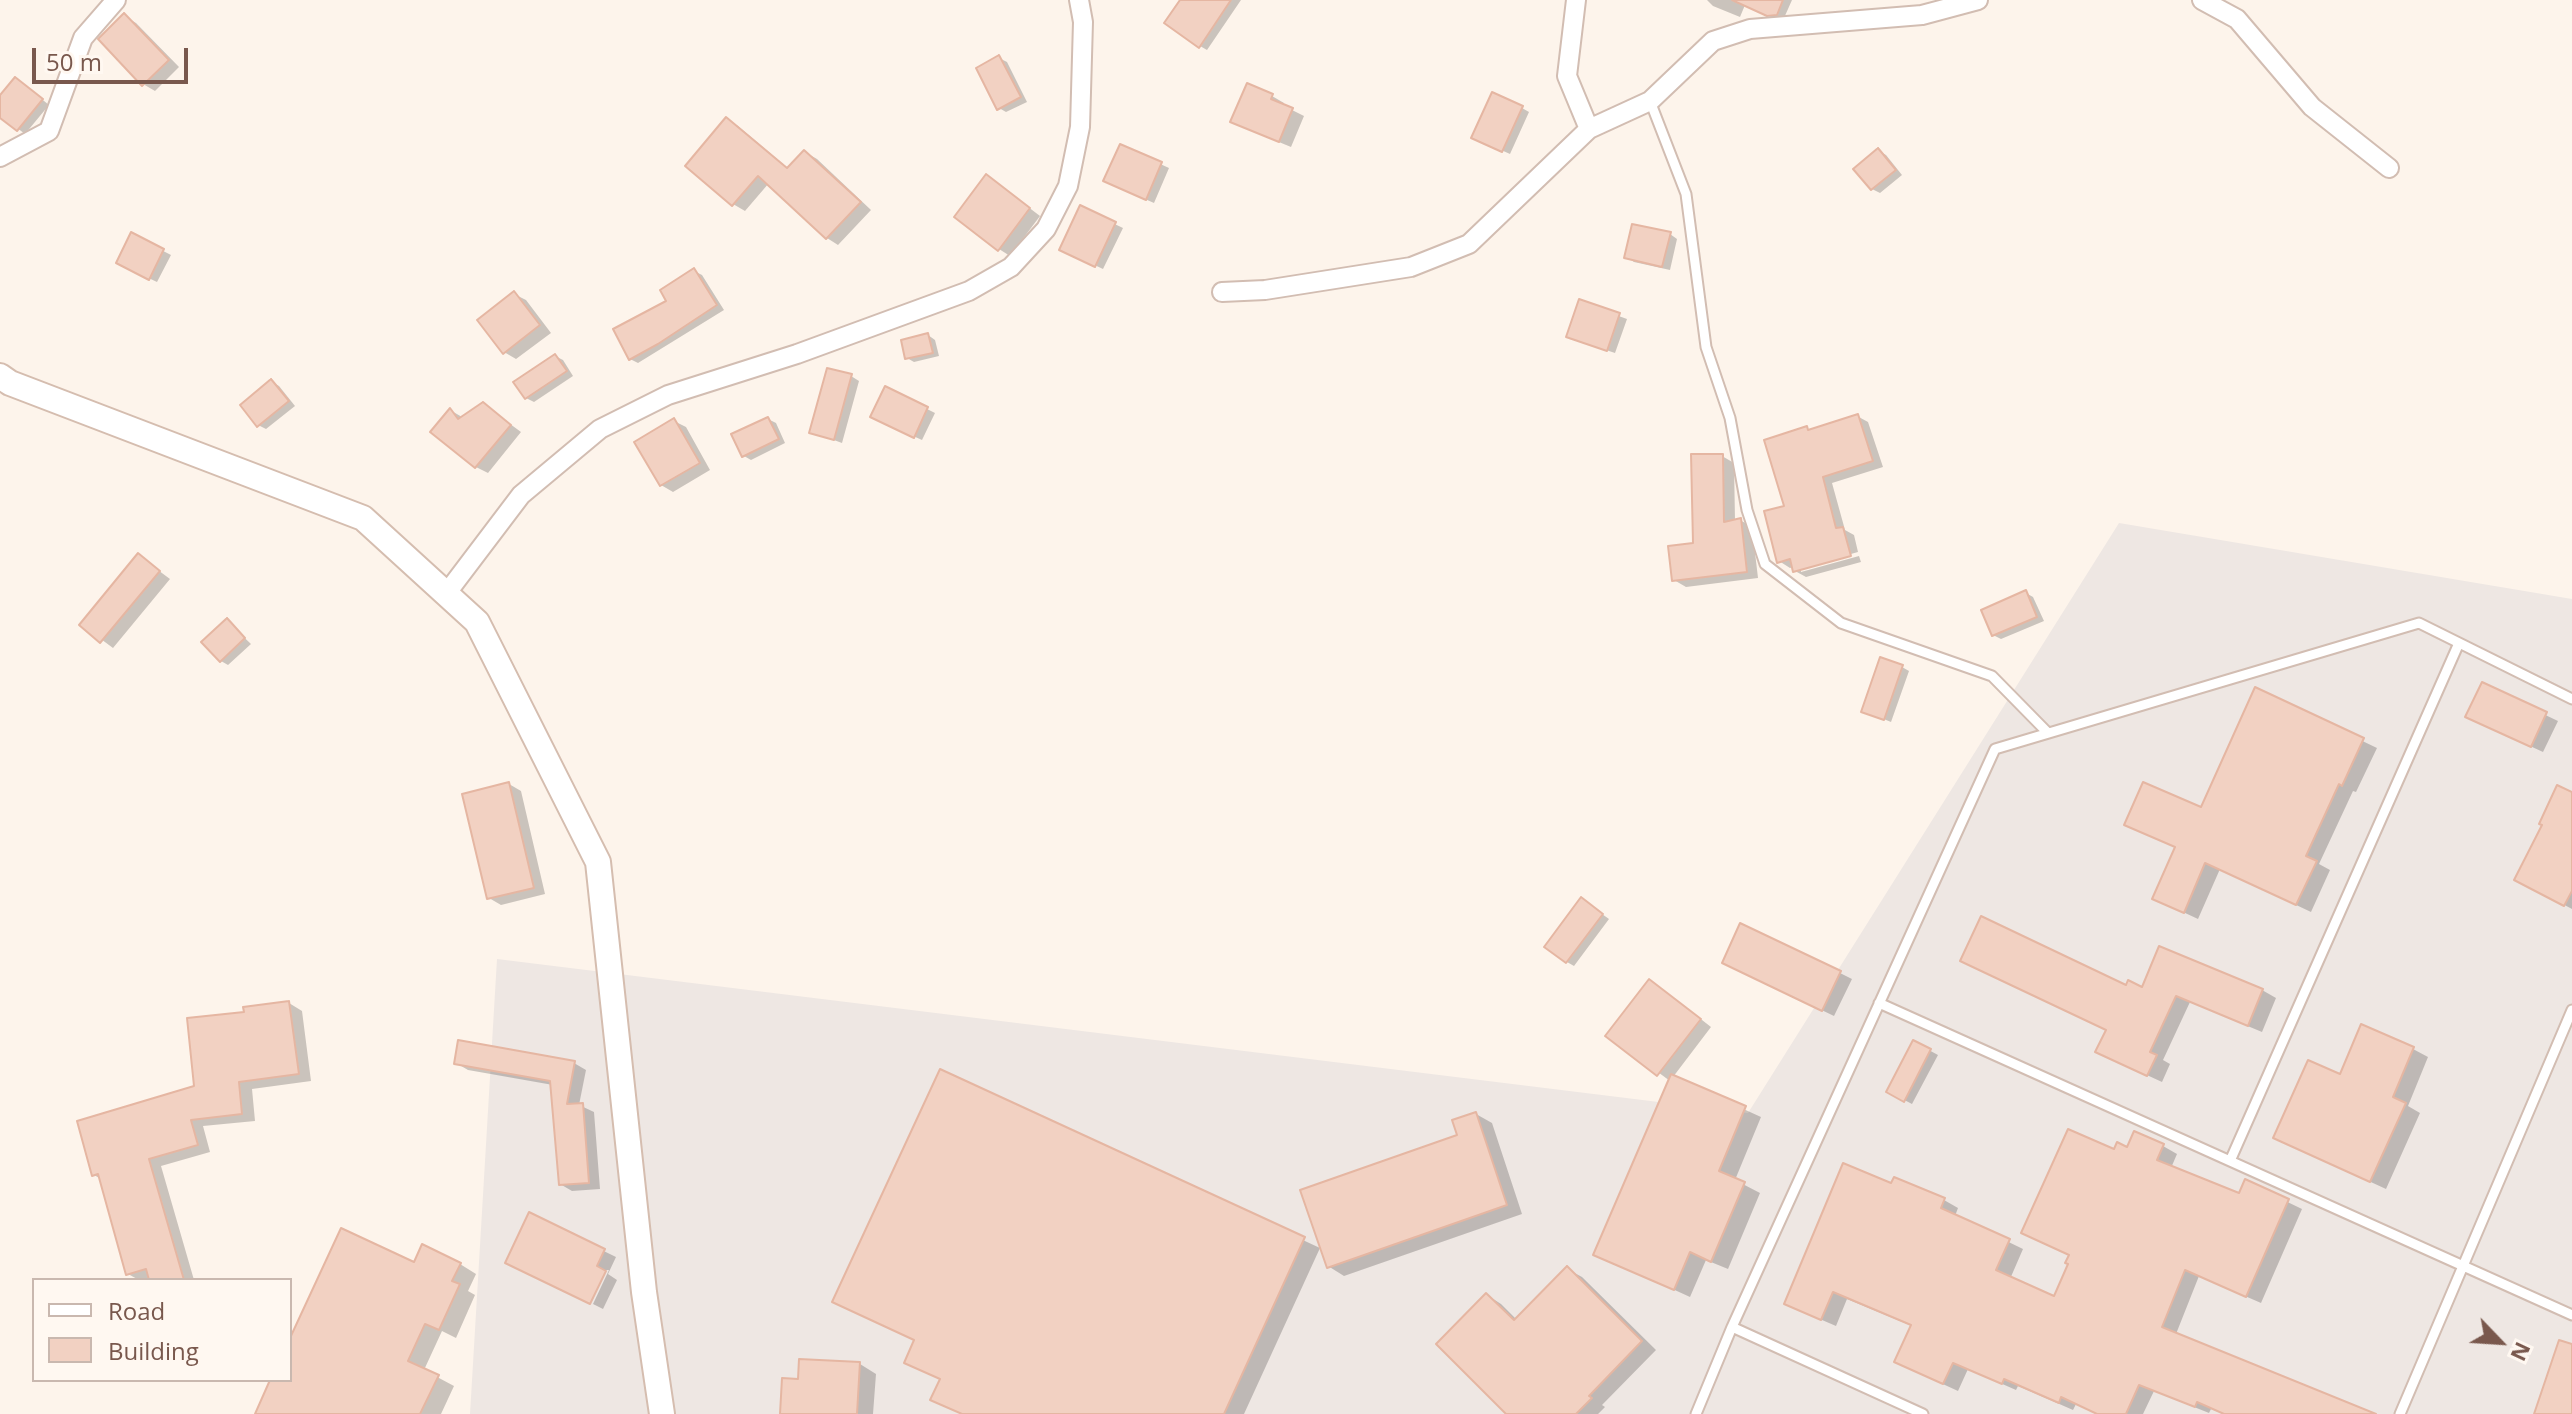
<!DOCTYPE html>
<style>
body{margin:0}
#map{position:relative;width:2572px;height:1414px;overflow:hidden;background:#fdf4eb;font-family:"Open Sans",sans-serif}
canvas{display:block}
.legend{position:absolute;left:32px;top:1278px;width:260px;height:104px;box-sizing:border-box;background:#fff8f1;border:2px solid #c9b8af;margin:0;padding:10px 14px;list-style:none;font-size:24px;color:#79584d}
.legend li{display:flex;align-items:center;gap:16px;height:40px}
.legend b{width:40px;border:2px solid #c9b8af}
.north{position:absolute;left:2460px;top:1302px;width:80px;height:80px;-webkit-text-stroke:6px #fff8f1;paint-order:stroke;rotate:115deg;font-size:22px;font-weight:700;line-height:32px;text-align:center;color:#79584d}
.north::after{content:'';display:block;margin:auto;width:28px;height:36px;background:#79584d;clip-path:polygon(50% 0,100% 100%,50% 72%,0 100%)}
.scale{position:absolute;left:32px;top:48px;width:156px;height:36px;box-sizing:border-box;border:4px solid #79584d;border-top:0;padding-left:10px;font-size:24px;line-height:28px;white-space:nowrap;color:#79584d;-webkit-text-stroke:6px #fff8f1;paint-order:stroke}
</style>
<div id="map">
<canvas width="2572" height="1414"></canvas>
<ul class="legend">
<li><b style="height:10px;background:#fff"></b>Road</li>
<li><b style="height:22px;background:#f2d1c2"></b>Building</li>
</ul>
<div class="north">N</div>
<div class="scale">50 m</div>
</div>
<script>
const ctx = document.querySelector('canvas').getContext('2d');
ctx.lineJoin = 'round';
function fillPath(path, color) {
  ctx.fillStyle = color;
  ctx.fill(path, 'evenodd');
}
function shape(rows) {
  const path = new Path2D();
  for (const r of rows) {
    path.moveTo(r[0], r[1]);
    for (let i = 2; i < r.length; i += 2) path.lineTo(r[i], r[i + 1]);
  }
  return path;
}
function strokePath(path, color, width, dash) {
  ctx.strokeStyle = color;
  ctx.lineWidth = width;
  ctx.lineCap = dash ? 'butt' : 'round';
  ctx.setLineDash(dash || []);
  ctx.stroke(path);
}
const industrial = shape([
 [2119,523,2572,599,2572,1414,470,1414,497,959,1748,1113]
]);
const shadow = shape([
 [1182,0,1241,0,1207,50,1200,46],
 [1707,0,1792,0,1784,18,1776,19,1745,5,1740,17,1713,6],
 [124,16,136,23,179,67,155,91,143,84],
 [999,58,1007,62,1027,102,1006,112,999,108],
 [23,84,49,105,25,134,0,115,0,99],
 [1272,96,1284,103,1282,105,1304,116,1291,147,1245,128],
 [1522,108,1529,112,1510,154,1481,141],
 [726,119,738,126,789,169,805,152,817,159,871,210,838,245,827,238,769,183,745,211,733,204],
 [1121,146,1169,168,1154,203,1113,185],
 [1879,151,1886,155,1902,175,1880,193,1872,189],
 [998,184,1040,216,1010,256,999,249],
 [1081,208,1123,228,1103,269,1069,253],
 [1670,234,1677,239,1670,270,1634,262,1627,257],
 [132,235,171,255,157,282,125,267],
 [694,271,702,275,724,310,638,363,630,359,669,301],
 [514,294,526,300,551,333,516,359,504,352],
 [1580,302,1627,319,1615,353,1576,340],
 [928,335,935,340,939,356,914,362,907,358],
 [555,356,563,360,573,376,534,402,526,398],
 [851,376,859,381,842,443,812,432],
 [272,382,279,386,295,406,266,429,258,425],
 [483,404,521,432,488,473,476,467,450,410,462,417],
 [927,409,935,413,922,440,880,421],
 [1857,416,1868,422,1883,467,1832,483,1845,530,1854,535,1858,552,1801,568,1801,572,1859,556,1861,562,1806,577,1795,571,1794,567,1790,568,1779,561,1786,507,1807,428,1811,431],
 [768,419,776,423,785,443,751,460,744,456],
 [674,421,686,427,710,470,673,492,661,485],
 [1722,456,1734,463,1735,521,1740,520,1752,527,1758,578,1686,587,1674,580,1695,545],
 [139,556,170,579,113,648,82,625],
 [2026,593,2033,597,2044,621,2001,639,1993,635],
 [227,621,251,644,228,665,221,661],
 [1902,667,1909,671,1891,722,1864,711],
 [2482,685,2558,721,2543,752,2480,723],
 [2256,690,2377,748,2356,792,2353,791,2319,864,2330,870,2311,912,2220,869,2198,919,2155,899,2177,848,2127,824,2202,810],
 [509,784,521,791,545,894,501,905,489,898],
 [2572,794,2572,909,2516,879],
 [1588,904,1609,919,1574,966,1567,962],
 [1736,969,1840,973,1852,979,1834,1016],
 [1661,988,1711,1027,1673,1077,1761,1117,1735,1180,1760,1193,1728,1269,1706,1260,1690,1297,1596,1254,1670,1081,1608,1035],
 [2127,988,2262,990,2276,998,2262,1032,2190,1002,2163,1060,2170,1064,2162,1082,2112,1059,2108,1030],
 [289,1003,302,1011,311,1081,252,1089,255,1121,203,1126,210,1152,161,1166,194,1280,139,1280,128,1274,101,1179,94,1175,196,1088,246,1014],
 [1914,1042,1938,1055,1912,1104,1889,1092],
 [2413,1049,2428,1057,2408,1106,2420,1113,2386,1189,2275,1138,2341,1076],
 [456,1063,574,1063,586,1070,579,1105,594,1112,600,1189,572,1191,560,1184,553,1085,468,1070],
 [941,1072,1320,1248,1244,1414,962,1414,942,1380,922,1371,916,1341,835,1302],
 [1476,1114,1492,1123,1522,1214,1344,1276,1328,1266,1460,1137],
 [2163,1146,2177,1154,2171,1168,2240,1196,2246,1182,2302,1209,2261,1303,2199,1276,2176,1334,2363,1414,2224,1414,2211,1409,2209,1413,2154,1391,2143,1414,2098,1414,2076,1404,2073,1410,2018,1386,2016,1390,1968,1369,1958,1391,1910,1369,1912,1326,1847,1299,1836,1326,1801,1311,1895,1179,1944,1200,1958,1208,1955,1216,2023,1249,2010,1279,2055,1298,2115,1152],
 [530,1215,616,1257,608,1274,617,1280,603,1309,593,1304,609,1270,604,1270,589,1302],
 [460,1264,476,1274,468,1291,475,1295,456,1338,442,1331,424,1370,454,1386,441,1414,257,1414,273,1380,290,1380,290,1343,415,1265],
 [1567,1269,1582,1277,1656,1350,1602,1405,1605,1407,1598,1414,1508,1414,1487,1295,1501,1304,1517,1320],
 [860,1364,876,1374,873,1414,782,1414]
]);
const building = shape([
 [1180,0,1231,0,1199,48,1164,23,1180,0],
 [1732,0,1783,0,1777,15,1767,16,1732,0],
 [124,13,169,60,142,86,98,39,124,13],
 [999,55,1021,97,997,110,976,68,999,55],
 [15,77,43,99,17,131,0,118,0,95,15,77],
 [1247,83,1273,94,1271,99,1293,108,1279,142,1230,122,1247,83],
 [1492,92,1523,106,1502,152,1471,138,1492,92],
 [726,117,787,168,804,150,861,202,826,239,758,176,732,206,685,166,726,117],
 [1120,144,1162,162,1146,200,1103,181,1120,144],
 [1878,148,1896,170,1871,190,1853,169,1878,148],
 [986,174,1030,208,998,251,954,217,986,174],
 [1080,205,1116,222,1095,267,1059,250,1080,205],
 [1632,224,1671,232,1662,267,1624,258,1632,224],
 [131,232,164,249,149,280,116,263,131,232],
 [694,268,717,305,658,344,629,360,613,329,666,301,660,290,694,268],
 [514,291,540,325,503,354,477,320,514,291],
 [1579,299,1620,313,1607,351,1566,337,1579,299],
 [928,333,933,353,905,359,901,340,928,333],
 [555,354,567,371,525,399,513,382,555,354],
 [827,368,852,374,834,440,809,433,827,368],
 [271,379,289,401,257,427,240,405,271,379],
 [885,386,928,407,914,438,870,417,885,386],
 [483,402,511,425,475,468,430,432,450,408,458,419,483,402],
 [1858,414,1873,461,1823,477,1836,528,1843,527,1851,556,1793,572,1790,559,1777,563,1764,511,1784,506,1764,440,1807,426,1808,430,1858,414],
 [768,417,779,439,742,457,731,434,768,417],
 [674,418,700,463,660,486,634,442,674,418],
 [1691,454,1723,454,1724,522,1741,518,1747,572,1672,581,1668,546,1693,543,1691,454],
 [138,553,160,571,100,643,79,625,138,553],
 [2026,590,2037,617,1992,636,1981,610,2026,590],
 [227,618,245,638,220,662,201,642,227,618],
 [1880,657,1903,665,1884,720,1861,712,1880,657],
 [2482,682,2547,712,2531,747,2465,717,2482,682],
 [2255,687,2364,738,2342,786,2339,784,2306,856,2317,861,2296,905,2205,863,2184,913,2152,899,2175,847,2124,825,2143,782,2201,807,2255,687],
 [509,782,534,888,487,899,462,794,509,782],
 [2557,785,2572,792,2572,891,2564,906,2514,880,2542,825,2539,824,2557,785],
 [1581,897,1603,914,1566,963,1544,947,1581,897],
 [1981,916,2126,985,2128,980,2142,987,2159,946,2263,989,2248,1026,2176,996,2150,1052,2157,1055,2147,1076,2095,1052,2106,1030,1960,961,1981,916],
 [1740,923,1841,971,1822,1011,1722,963,1740,923],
 [1649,979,1701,1019,1657,1076,1605,1036,1649,979],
 [289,1001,299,1074,239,1082,242,1114,191,1120,198,1145,149,1159,184,1280,149,1280,146,1269,126,1275,98,1174,92,1176,77,1121,194,1086,187,1018,244,1012,243,1007,289,1001],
 [2361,1024,2414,1047,2393,1097,2406,1103,2370,1182,2273,1138,2308,1060,2340,1074,2361,1024],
 [458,1040,575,1061,567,1104,583,1103,589,1183,559,1185,550,1081,454,1064,458,1040],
 [1913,1040,1931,1049,1904,1102,1886,1092,1913,1040],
 [940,1069,1305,1237,1224,1414,962,1414,930,1400,940,1379,904,1363,914,1340,832,1302,940,1069],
 [1671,1074,1746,1106,1719,1171,1745,1182,1711,1262,1690,1252,1674,1290,1593,1255,1671,1074],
 [1476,1112,1507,1205,1327,1268,1300,1190,1457,1135,1452,1120,1476,1112],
 [2068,1129,2114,1149,2117,1142,2127,1147,2134,1131,2164,1144,2157,1160,2239,1193,2245,1179,2289,1199,2246,1297,2185,1270,2162,1327,2376,1414,2224,1414,2197,1402,2195,1407,2139,1385,2126,1414,2097,1414,2061,1397,2059,1403,2004,1379,2002,1384,1953,1363,1943,1384,1894,1362,1911,1325,1833,1292,1821,1320,1784,1304,1843,1163,1891,1183,1894,1177,1945,1198,1941,1208,2010,1239,1996,1270,2054,1296,2068,1264,2065,1263,2069,1255,2021,1233,2068,1129],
 [529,1212,605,1249,597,1266,606,1271,590,1304,505,1263,529,1212],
 [341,1228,414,1262,422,1244,461,1263,452,1281,460,1284,439,1330,425,1324,408,1361,439,1375,420,1414,255,1414,270,1380,290,1380,290,1338,341,1228],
 [1567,1266,1642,1341,1589,1396,1592,1398,1576,1414,1506,1414,1436,1344,1486,1293,1514,1320,1567,1266],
 [2559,1340,2572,1344,2572,1414,2534,1414,2559,1340],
 [799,1359,860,1362,857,1414,780,1414,782,1378,798,1379,799,1359]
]);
const lane = shape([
 [1650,101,1686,194,1706,347,1730,418,1747,510,1765,564,1841,623,1992,676,2048,733],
 [1879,1003,2572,1315],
 [2230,1161,2459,643],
 [1732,1327,1995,749,2419,623,2572,699],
 [1696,1414,1732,1327,1923,1414],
 [2400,1414,2572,1010]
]);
const street = shape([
 [1576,0,1567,76,1589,129],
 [2202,0,2237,19,2312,107,2389,168],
 [0,157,49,131,83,38,116,0],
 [1222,292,1265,290,1411,267,1469,244,1589,129,1650,101,1713,41,1750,29,1922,15,1978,0],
 [446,594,521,495,600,429,668,395,797,354,969,291,1011,267,1046,229,1068,186,1080,127,1083,22,1079,0]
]);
const secondary = shape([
 [0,376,10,383,363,518,477,622,598,862,644,1292,662,1414]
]);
fillPath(industrial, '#eee7e3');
fillPath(shadow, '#0003');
fillPath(building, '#f2d1c2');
strokePath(building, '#e5b6a2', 2);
strokePath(lane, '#d2bdb2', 13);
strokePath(street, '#d2bdb2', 22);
strokePath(secondary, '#d5bdaf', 28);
strokePath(lane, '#fff', 9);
strokePath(street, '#fff', 18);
strokePath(secondary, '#fff', 24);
</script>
